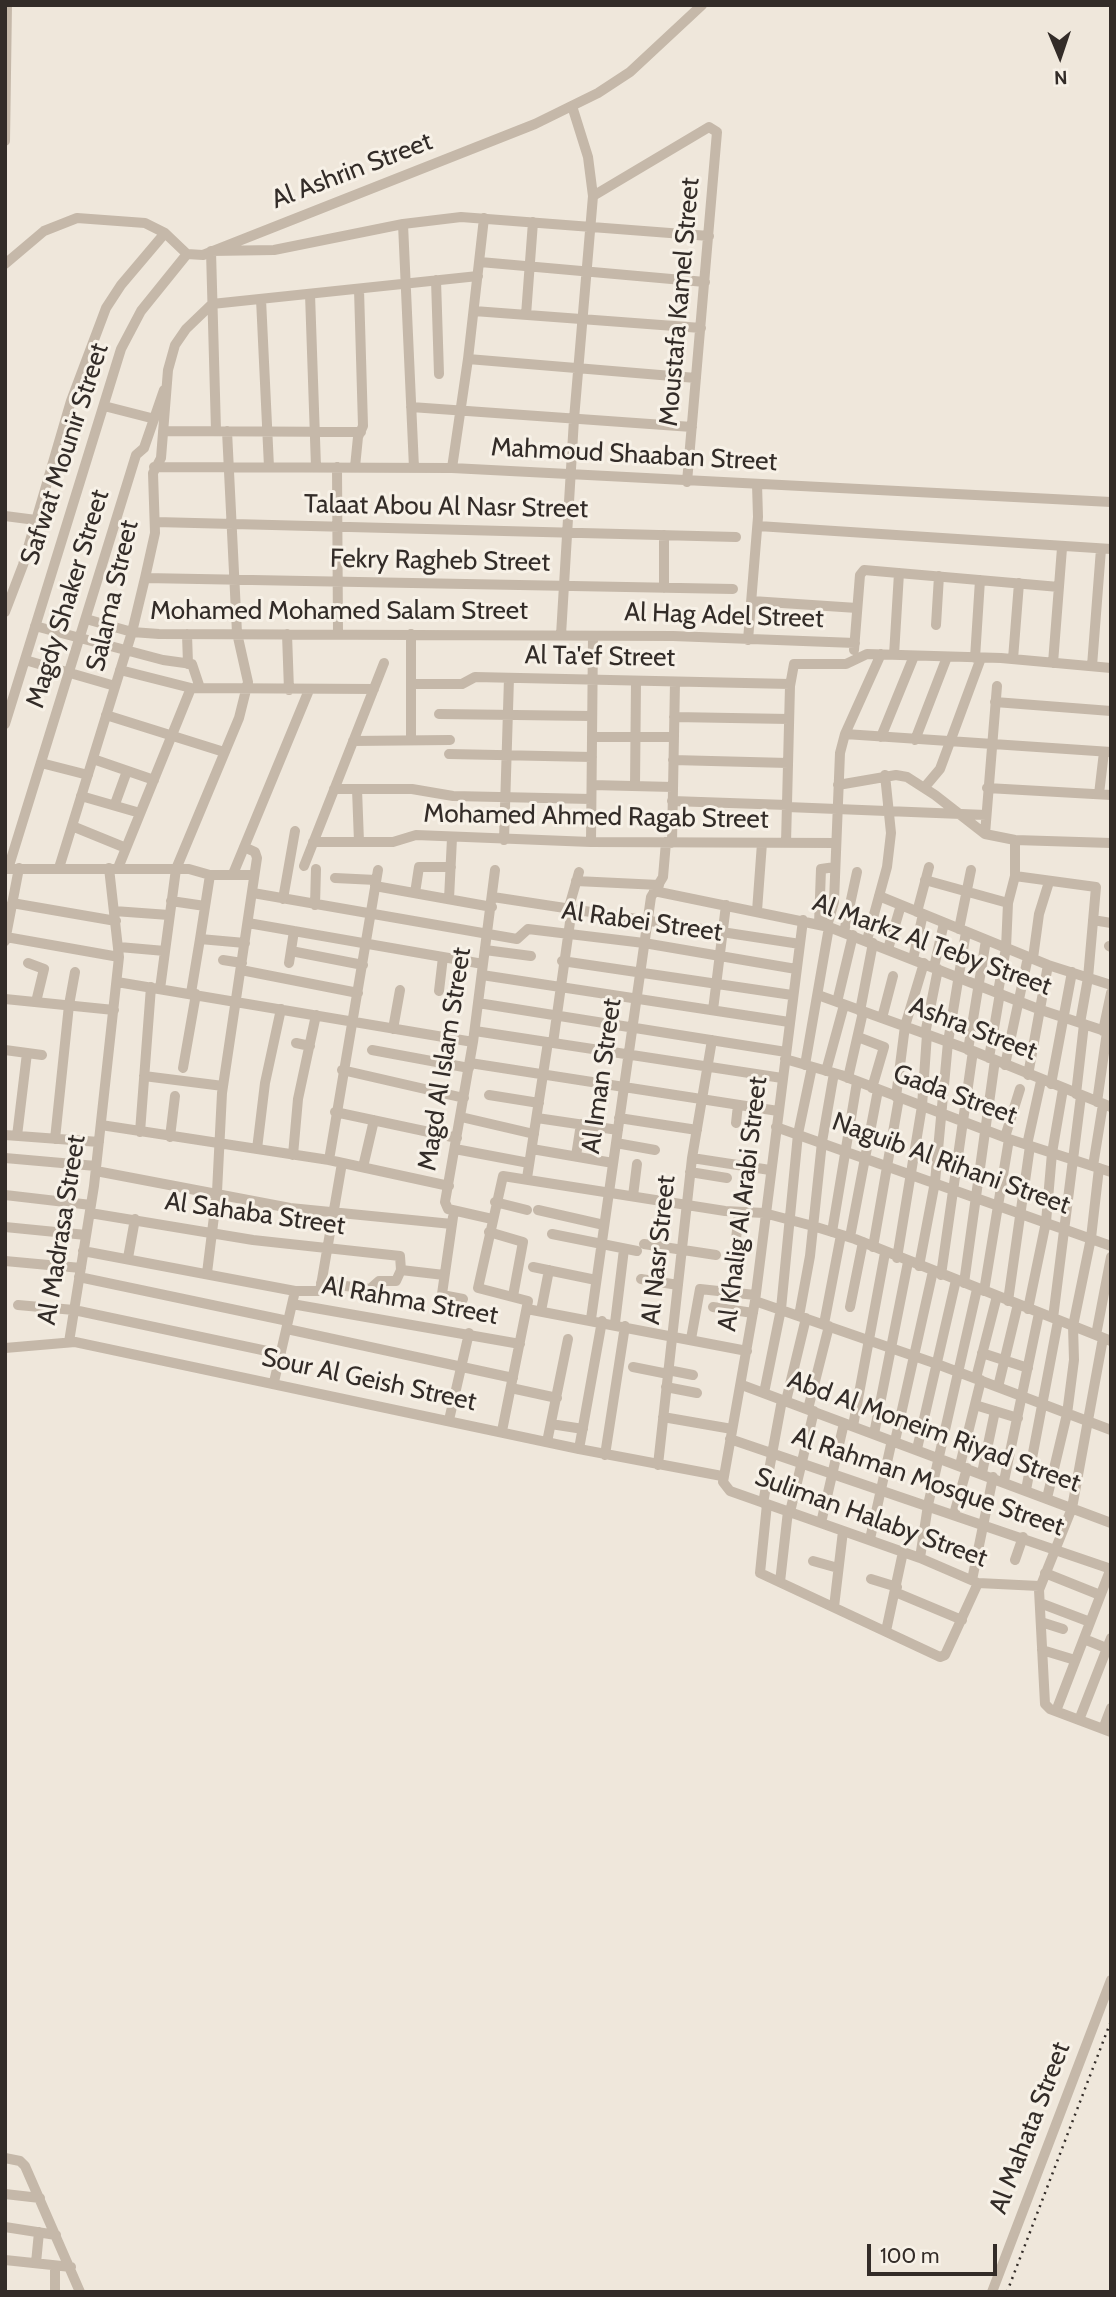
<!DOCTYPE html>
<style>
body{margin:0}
#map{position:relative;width:1116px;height:2297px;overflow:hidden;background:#efe7db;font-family:Cabin,sans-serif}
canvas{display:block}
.frame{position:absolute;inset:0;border:7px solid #332c28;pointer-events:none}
.north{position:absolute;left:1025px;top:21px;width:70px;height:70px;-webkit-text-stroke:5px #f7f1e7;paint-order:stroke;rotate:178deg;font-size:19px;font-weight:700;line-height:28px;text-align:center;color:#332c28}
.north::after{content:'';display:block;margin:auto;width:24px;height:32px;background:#332c28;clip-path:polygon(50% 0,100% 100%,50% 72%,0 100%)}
.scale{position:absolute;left:867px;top:2244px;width:130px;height:32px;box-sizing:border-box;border:4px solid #332c28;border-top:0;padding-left:9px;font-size:21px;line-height:24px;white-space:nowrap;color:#332c28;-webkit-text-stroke:5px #f7f1e7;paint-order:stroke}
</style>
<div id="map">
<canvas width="1116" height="2297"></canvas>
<div class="frame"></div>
<div class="north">N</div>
<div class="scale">100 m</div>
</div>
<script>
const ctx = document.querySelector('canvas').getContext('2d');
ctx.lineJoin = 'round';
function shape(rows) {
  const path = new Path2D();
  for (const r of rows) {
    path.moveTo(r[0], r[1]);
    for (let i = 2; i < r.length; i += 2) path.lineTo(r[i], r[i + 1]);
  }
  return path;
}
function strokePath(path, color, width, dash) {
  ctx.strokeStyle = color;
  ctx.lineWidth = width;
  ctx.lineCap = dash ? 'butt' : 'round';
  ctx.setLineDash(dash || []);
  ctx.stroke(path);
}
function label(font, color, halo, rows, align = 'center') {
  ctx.font = font + ' Cabin,sans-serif';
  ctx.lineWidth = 6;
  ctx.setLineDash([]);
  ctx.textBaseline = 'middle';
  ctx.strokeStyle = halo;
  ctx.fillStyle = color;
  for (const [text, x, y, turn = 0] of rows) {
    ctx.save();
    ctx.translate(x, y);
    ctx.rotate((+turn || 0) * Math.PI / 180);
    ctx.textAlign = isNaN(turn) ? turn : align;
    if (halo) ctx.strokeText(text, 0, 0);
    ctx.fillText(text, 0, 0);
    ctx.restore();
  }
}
const minor = shape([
 [5,141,7,5],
 [593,196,704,130,709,127,717,132,687,482],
 [403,224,414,468],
 [480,262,705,282],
 [5,264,44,231,77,218,145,223,165,233,187,254,203,255,535,124,598,93,630,72,702,5],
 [436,280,439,374],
 [310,294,316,467],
 [261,299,269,467],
 [474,311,701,328],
 [526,315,533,222],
 [468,359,696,378],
 [104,406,151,418],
 [411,407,692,427],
 [163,431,361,432],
 [216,431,211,251,274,250,403,224,461,217,709,236],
 [154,467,452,468,1111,502],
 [337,467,338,634],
 [355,467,358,437,363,426,359,289],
 [452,468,468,359,484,218],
 [5,516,36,520],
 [156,522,736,537],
 [758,526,1111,549],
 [145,578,733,589],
 [664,588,664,535],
 [752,601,857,608],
 [5,612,23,565,71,401,106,308,121,285,165,233],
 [86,619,132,632,159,634,673,636,855,643],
 [936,625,939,576],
 [35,626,163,660,192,664,200,688],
 [187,634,188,664],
 [287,634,289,690],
 [411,634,411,740],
 [561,635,574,419,593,196,588,157,572,106],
 [748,640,758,517,757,484],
 [854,650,860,575,864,570,1059,587],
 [894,655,899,573],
 [975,658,980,580],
 [1013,659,1019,583],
 [25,660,115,686],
 [1053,663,1062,548],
 [1092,666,1101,549],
 [120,670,191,688,374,689],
 [411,684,462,684,475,677,790,684],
 [995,702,1111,711],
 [439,714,592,716],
 [106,715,224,752],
 [674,717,789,719],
 [5,724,121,349,141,311,187,254],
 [845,734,1111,752],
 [592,737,674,737],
 [881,737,914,656],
 [915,740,947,657],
 [353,741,450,740],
 [449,754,592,757],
 [93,759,154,780],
 [673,760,788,763],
 [41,763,88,775],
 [592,785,673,787],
 [838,785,896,775,907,777,935,795,985,834,1015,840,1111,843],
 [635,786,636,681],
 [924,788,940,769,981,658],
 [987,788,1111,795],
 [334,789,412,789,453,796,591,799],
 [357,789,359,842],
 [1099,794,1104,752],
 [81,796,140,813],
 [672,801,787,805],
 [115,804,127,771],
 [787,807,986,815],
 [72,826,126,848],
 [985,834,997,686],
 [504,840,509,678],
 [313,842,393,842,416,835,591,842,836,843],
 [591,842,593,636],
 [672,843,675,682],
 [786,843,790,686,794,664,846,664,867,654,1001,658,1111,668],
 [304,866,384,663],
 [59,868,132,632,145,578,155,533,153,473,161,458,168,370,175,345,186,329,212,304,478,276],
 [118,868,191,688],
 [5,869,189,869,210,875,254,875],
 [8,869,136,455,144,448,164,390],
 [233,874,309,690],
 [1015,876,1096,887,1088,978,1080,1023],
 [335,878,376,880],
 [925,880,1008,903],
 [576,881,659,885],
 [375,886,492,907],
 [654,891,829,927,1041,1010,1111,1033],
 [253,893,517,939,528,929,644,943,796,969],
 [415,893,419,867,451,867],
 [879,896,1048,965,1111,985],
 [493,897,800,944],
 [283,899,295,831],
 [449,899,452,838],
 [171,901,205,906],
 [12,903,116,921],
 [315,905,316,869],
 [569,907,579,872],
 [114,911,169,915],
 [757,911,762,843],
 [917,912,929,867],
 [803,920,755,1301,723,1482,730,1491,920,1558,978,1583,1039,1586],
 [1093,920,1111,923],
 [248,923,483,964],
 [819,924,821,869,835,867],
 [827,926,834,902,840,753,845,734,881,654],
 [959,929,971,870],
 [844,932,857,872],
 [6,937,119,957],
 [200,939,210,875],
 [867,940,887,867,891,833,885,775],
 [5,941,19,868],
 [1109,946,1111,947],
 [119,947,165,951],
 [888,949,901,905],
 [485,950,531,956],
 [291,951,363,965],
 [1033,958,1039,914,1049,882],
 [913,959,923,914],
 [223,960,242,963],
 [562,961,792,995],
 [28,963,44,969,36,1002],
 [289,963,294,931],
 [934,967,944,923],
 [241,970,358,993],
 [482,975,789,1022],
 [117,982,473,1042],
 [160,989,176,869,239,718,248,682,237,633,227,431],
 [439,991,443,957],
 [998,992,1006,948,1008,903,1015,876,1015,840],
 [191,993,200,939,245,943],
 [818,995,973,1051,1111,1107],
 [5,999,114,1010],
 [837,1002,853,935],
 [478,1003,786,1052],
 [713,1010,726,905],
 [860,1011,873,943],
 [882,1018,893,976],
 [393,1029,400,990],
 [475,1031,782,1078],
 [1103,1031,1111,993],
 [925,1034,938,969],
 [858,1037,884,1047,872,1088],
 [296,1043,310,1046],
 [553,1043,572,908],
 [5,1050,42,1055],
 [372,1050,469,1068],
 [968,1050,986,940],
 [989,1058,1000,993],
 [785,1059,841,1075,1009,1139,1111,1172],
 [470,1063,778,1111],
 [805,1065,829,927],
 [1005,1065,1028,957],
 [183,1068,196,994],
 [342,1070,464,1098],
 [826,1071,844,1005],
 [1028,1075,1048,965],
 [144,1076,223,1086],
 [848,1078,863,1012],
 [1051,1084,1072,972],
 [1076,1094,1084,1024],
 [489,1095,539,1103],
 [896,1097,905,1026,924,963],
 [1097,1102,1107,1032],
 [335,1112,457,1138],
 [461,1117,534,1134],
 [537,1118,618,1130],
 [619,1118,697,1130],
 [736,1123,738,1105],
 [101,1125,329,1160,449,1186],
 [776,1127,1111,1246],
 [140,1132,151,987],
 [5,1135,99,1142],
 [17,1136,27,1053],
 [170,1137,175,1096],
 [1005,1137,1020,1089],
 [55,1139,69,1005,75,972],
 [616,1143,655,1150],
 [1027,1145,1041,1081],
 [257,1149,265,1083,281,1009],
 [455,1149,529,1163],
 [532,1149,613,1163],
 [293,1155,298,1099,316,1015],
 [576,1156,581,1124],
 [5,1158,96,1166],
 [692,1158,770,1170],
 [329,1160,378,870],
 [1093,1166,1103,1104],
 [363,1167,374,1120],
 [96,1171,290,1208,452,1224],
 [690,1172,727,1178],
 [527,1178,548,1042],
 [5,1195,91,1205],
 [633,1196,637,1164],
 [495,1202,527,1210],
 [538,1210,604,1225],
 [90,1213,253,1240,400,1256,401,1270],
 [492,1219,448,1209,445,1202,473,1042,495,870],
 [5,1227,86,1235],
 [489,1232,523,1242,513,1296],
 [832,1232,857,1082],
 [552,1234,637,1251],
 [850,1237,878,1090],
 [644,1244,716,1255],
 [873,1247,899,1098],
 [735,1248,739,1212],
 [83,1251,295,1291],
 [128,1258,135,1219],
 [897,1258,922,1106,927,1034],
 [5,1261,81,1268],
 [919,1266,935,1182,948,1042,966,932],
 [533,1267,596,1280],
 [207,1273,217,1192,222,1093,257,858,255,852,244,847],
 [941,1275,973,1051],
 [79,1277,288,1321],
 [641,1279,678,1285],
 [321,1283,370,1289,379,1281,396,1281,401,1270,444,1275],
 [964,1283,995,1060],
 [984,1291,1009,1139],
 [442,1295,463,1299],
 [755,1301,937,1364,1111,1430],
 [1008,1301,1030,1146],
 [292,1304,520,1344],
 [18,1305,74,1310,281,1354],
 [713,1307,753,1313],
 [850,1307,863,1242],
 [440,1308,453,1217],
 [527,1309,747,1351],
 [1028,1309,1046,1222,1052,1153,1063,1089],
 [541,1311,549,1270],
 [799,1316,810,1256,822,1142,834,1073],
 [1053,1318,1081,1096],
 [591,1319,651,897,663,877,666,842],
 [615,1323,624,1249],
 [824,1324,841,1235],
 [287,1329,513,1378],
 [1096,1335,1111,1257],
 [1103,1338,1072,1508,1039,1590,1045,1704,1050,1709,1111,1732],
 [691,1339,700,1289,755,1295],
 [69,1342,94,1186,119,957,109,868],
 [5,1348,75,1342,579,1449,722,1476],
 [982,1353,1028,1368],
 [633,1367,668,1374],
 [668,1370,693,1375],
 [976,1378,997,1296],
 [274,1382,295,1291,320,1291,342,1163],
 [742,1385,1111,1523],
 [666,1387,697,1393],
 [998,1387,1018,1304],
 [511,1388,557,1398],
 [764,1393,781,1309,798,1134,812,1067],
 [786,1401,806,1318],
 [975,1405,1018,1418],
 [808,1409,829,1326],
 [663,1417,732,1429],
 [449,1420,469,1333],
 [551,1424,583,1429],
 [853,1426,885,1253],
 [502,1431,528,1301,478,1288,503,1176,725,1211,764,1213,813,1226,855,1239,1111,1341],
 [874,1434,908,1262],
 [730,1439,1111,1569],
 [895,1441,933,1271],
 [547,1442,568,1339],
 [579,1449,602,1321],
 [917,1449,956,1280],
 [605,1455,625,1326],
 [658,1465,692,1158,712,1040],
 [960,1465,981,1380],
 [982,1473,995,1411],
 [1004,1481,1039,1313],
 [1026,1490,1058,1321],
 [1047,1498,1067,1414,1074,1360,1073,1326,1091,1238,1099,1168],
 [763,1503,782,1400],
 [767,1504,760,1573,940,1657,945,1655,978,1583],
 [790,1512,814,1411],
 [954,1514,967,1468],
 [821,1523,844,1423],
 [870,1539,892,1440],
 [920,1558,928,1505,977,1289],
 [1015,1560,1023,1537],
 [813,1561,838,1568],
 [1045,1573,1100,1595],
 [871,1579,897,1587],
 [972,1580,993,1477],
 [780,1582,788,1511],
 [895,1592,962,1620],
 [1040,1603,1090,1622],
 [834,1607,843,1531],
 [1041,1622,1063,1629],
 [886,1631,903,1552],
 [1084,1639,1111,1650],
 [1042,1650,1075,1660],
 [1056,1711,1111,1568],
 [1079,1720,1111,1638],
 [1103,1729,1111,1708],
 [5,2158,20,2161,25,2166,80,2292],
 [5,2194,40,2198],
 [5,2227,56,2235],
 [5,2260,71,2267],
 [36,2263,39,2232],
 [55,2292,55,2266],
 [992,2292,1111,1980]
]);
const rail = shape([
 [1007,2292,1111,2021]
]);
const streetNames = [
 ["Al Ashrin Street",352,171,-21],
 ["Moustafa Kamel Street",680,302,-85],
 ["Safwat Mounir Street",65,454,-72],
 ["Mahmoud Shaaban Street",634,455,3],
 ["Talaat Abou Al Nasr Street",446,507,1],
 ["Fekry Ragheb Street",440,561,1],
 ["Salama Street",113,596,-77],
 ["Magdy Shaker Street",68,599,-73],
 ["Mohamed Mohamed Salam Street",339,611],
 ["Al Hag Adel Street",724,616,2],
 ["Al Ta'ef Street",600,657,1],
 ["Mohamed Ahmed Ragab Street",596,817,1],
 ["Al Rabei Street",642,922,8],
 ["Al Markz Al Teby Street",932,945,20],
 ["Ashra Street",973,1029,21],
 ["Magd Al Islam Street",445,1059,-81],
 ["Al Iman Street",602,1076,-82],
 ["Gada Street",955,1095,20],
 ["Naguib Al Rihani Street",951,1164,20],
 ["Al Khalig Al Arabi Street",743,1204,-83],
 ["Al Sahaba Street",255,1214,8],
 ["Al Madrasa Street",62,1230,-81],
 ["Al Nasr Street",659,1250,-84],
 ["Al Rahma Street",410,1301,10],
 ["Sour Al Geish Street",369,1380,12],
 ["Abd Al Moneim Riyad Street",934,1432,20],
 ["Al Rahman Mosque Street",928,1482,19],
 ["Suliman Halaby Street",871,1518,20],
 ["Al Mahata Street",1030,2128,-69]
];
strokePath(minor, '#c5b8a9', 10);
strokePath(rail, '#332c28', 2.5, [2, 5]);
label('26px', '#332c28', '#f7f1e7', streetNames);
</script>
